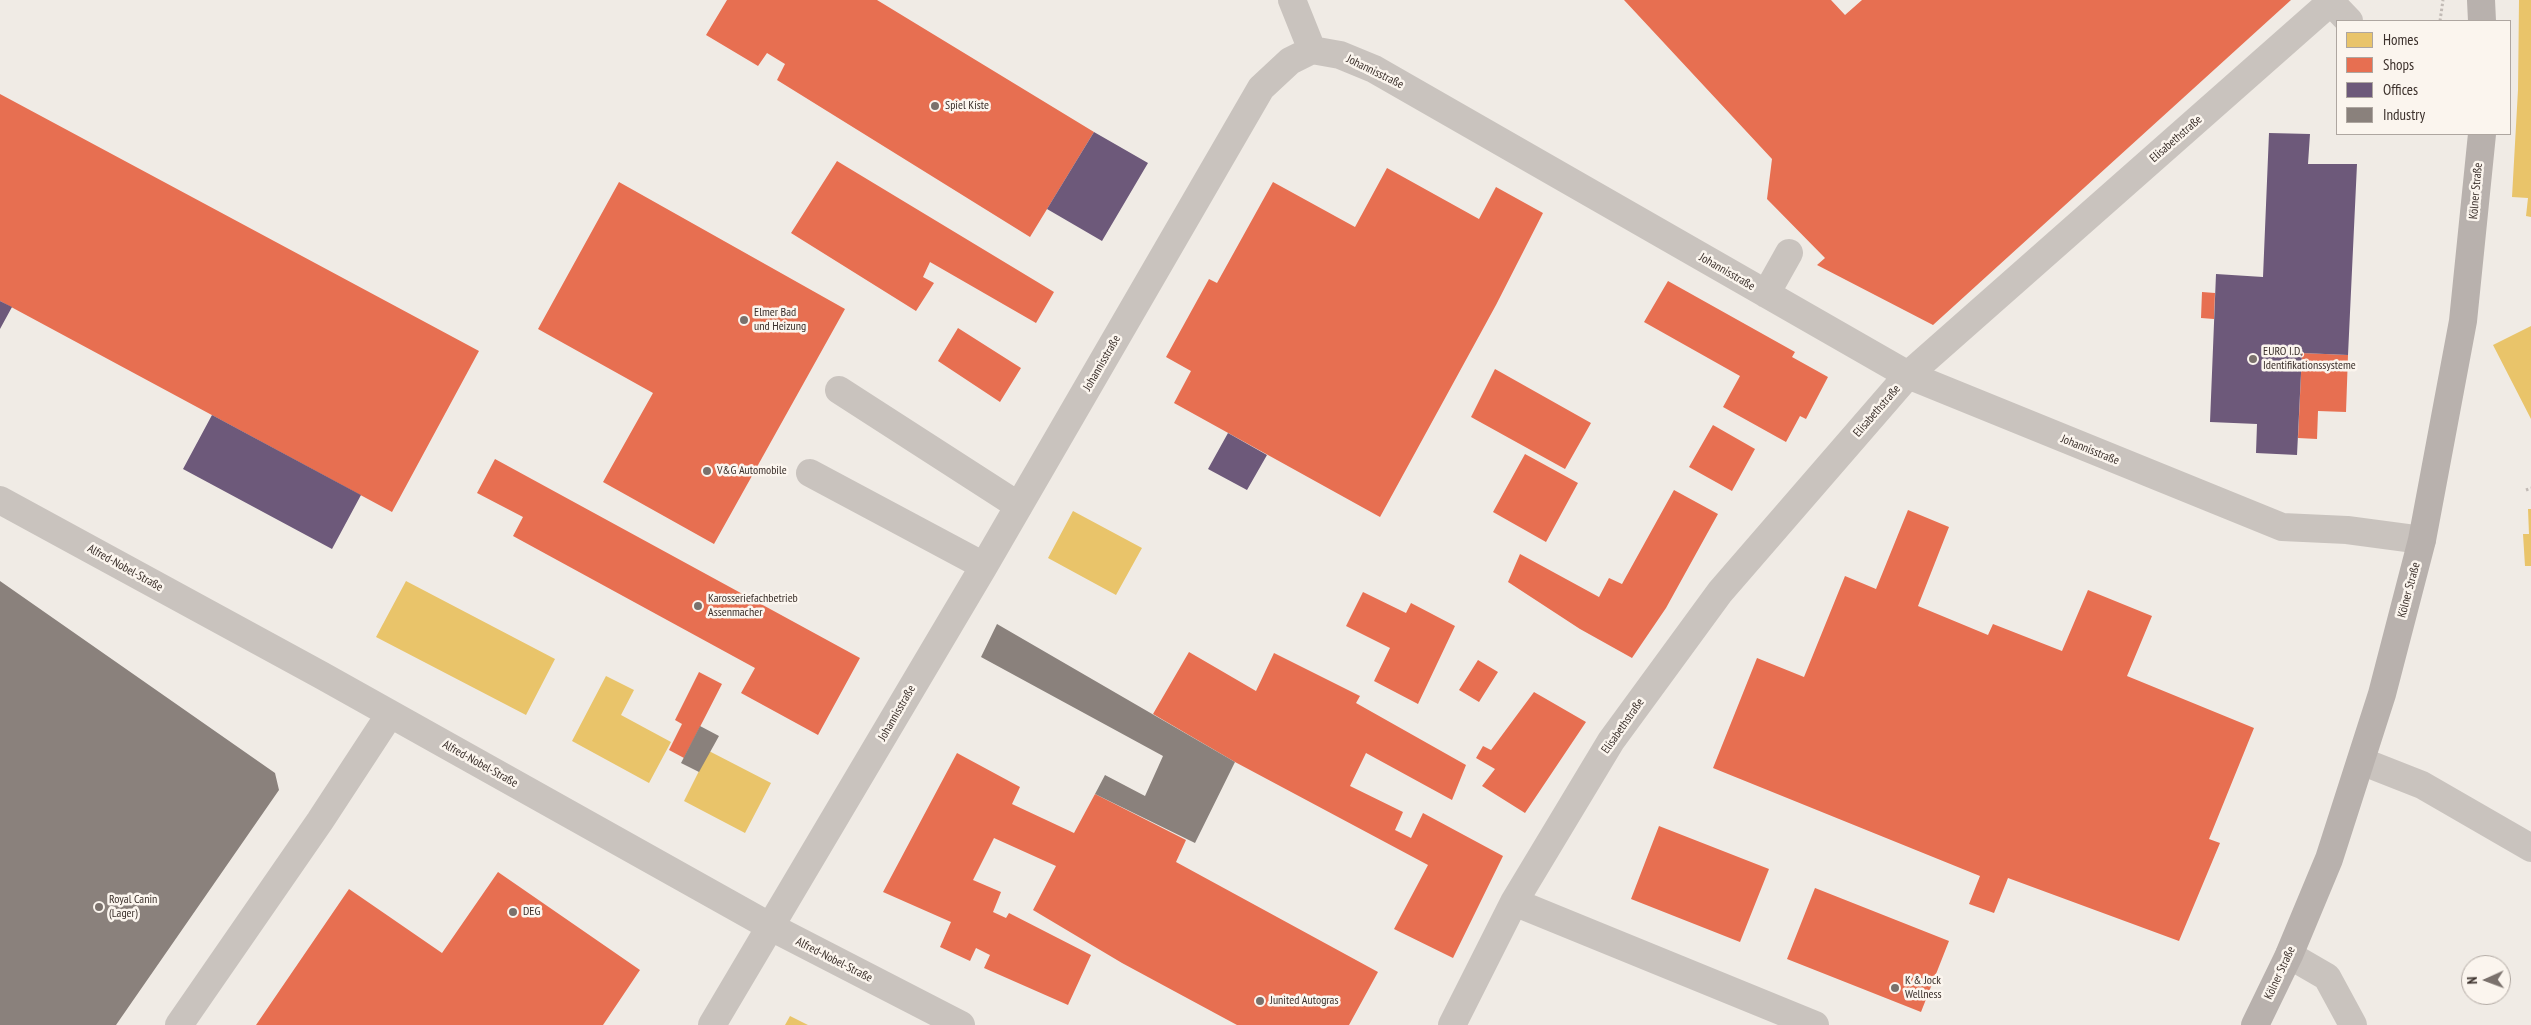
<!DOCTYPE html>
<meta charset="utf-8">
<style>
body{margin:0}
#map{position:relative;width:2531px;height:1025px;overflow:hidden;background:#f0ebe5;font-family:"PT Sans Narrow",sans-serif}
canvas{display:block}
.legend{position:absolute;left:2336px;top:20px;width:175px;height:115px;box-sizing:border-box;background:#fbf5ee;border:1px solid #aea6a0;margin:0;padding:6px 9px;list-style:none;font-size:15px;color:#3b302b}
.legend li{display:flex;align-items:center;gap:10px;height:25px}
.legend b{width:25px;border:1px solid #aea6a0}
.north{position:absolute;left:2461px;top:955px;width:50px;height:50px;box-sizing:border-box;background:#fbf5ee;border:1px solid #aea6a0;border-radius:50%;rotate:268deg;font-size:14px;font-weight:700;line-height:20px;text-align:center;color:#3b302b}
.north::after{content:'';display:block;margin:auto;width:18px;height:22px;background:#7a716c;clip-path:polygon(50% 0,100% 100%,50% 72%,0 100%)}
</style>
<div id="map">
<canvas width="2531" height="1025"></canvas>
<ul class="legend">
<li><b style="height:14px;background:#e9c46a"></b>Homes</li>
<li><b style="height:14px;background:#e76f51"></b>Shops</li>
<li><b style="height:14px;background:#6d597a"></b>Offices</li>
<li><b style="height:14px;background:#8a817c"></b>Industry</li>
</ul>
<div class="north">N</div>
</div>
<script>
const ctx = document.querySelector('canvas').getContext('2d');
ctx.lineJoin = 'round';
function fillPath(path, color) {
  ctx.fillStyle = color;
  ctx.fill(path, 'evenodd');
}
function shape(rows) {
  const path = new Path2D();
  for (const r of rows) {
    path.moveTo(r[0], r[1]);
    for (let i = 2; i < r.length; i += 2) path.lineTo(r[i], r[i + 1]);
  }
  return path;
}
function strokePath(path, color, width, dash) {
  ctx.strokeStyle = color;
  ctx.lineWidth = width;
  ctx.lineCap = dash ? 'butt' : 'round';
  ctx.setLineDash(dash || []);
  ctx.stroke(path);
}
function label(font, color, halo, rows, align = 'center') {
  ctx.font = font + ' "PT Sans Narrow",sans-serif';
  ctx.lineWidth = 5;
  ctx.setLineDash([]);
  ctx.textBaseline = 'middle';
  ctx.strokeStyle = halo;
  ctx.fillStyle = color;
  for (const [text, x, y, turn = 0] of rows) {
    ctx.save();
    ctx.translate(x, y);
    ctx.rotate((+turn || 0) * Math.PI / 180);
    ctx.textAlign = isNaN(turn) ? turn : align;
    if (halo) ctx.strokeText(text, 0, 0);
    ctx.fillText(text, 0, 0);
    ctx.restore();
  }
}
const homes = shape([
 [2519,0,2531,0,2531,217,2526,216,2528,198,2512,197,2518,90],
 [2531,326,2531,419,2493,345],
 [2528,509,2531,509,2531,566,2525,566,2523,534,2529,534],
 [1073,511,1142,548,1116,595,1048,558],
 [406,581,555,659,526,715,376,637],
 [606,676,634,690,621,715,671,742,649,783,572,741],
 [709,751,771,783,745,833,684,801],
 [790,1016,808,1025,785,1025]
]);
const shops = shape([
 [727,0,877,0,1094,132,1030,237,777,80,785,64,767,53,758,66,706,35],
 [1624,0,1831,0,1845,15,1862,0,2291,0,1933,325,1817,265,1825,258,1767,199,1772,159],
 [0,94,479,351,392,512,0,301],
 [837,161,1054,292,1036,323,930,262,923,277,934,283,916,311,791,233],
 [1387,168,1479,219,1496,187,1543,213,1496,305,1380,517,1174,403,1191,371,1166,357,1209,279,1217,283,1273,182,1355,227],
 [619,182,845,309,714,544,603,482,653,393,538,329],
 [1668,281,1795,352,1792,357,1828,377,1806,419,1800,416,1786,442,1723,407,1740,376,1644,322],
 [2202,292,2215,293,2214,319,2201,318],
 [958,328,1021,368,1000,402,938,361],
 [2302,353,2348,355,2346,412,2318,411,2317,439,2298,438],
 [1495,369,1591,423,1565,469,1471,417],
 [1713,425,1755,449,1732,491,1689,467],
 [1525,454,1578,483,1546,542,1493,512],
 [495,459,860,658,818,735,741,693,755,668,513,536,523,517,477,493],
 [1674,490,1718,514,1666,608,1632,658,1580,629,1508,582,1520,554,1599,597,1609,578,1622,584],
 [1908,510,1949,527,1918,606,1988,635,1993,624,2062,651,2088,590,2152,616,2127,676,2254,728,2209,839,2220,843,2179,941,2008,878,1994,913,1969,904,1980,876,1713,768,1757,658,1804,677,1845,576,1876,589],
 [1363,592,1406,613,1411,603,1455,626,1418,704,1374,681,1390,648,1346,626],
 [1189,652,1256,691,1274,653,1360,696,1356,703,1466,765,1452,800,1366,753,1350,786,1403,812,1395,830,1411,838,1423,813,1503,856,1453,958,1394,929,1428,865,1235,762,1153,714],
 [1478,660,1498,672,1479,702,1459,690],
 [699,672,722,684,684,758,669,750,682,724,675,720],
 [1534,692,1586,722,1525,813,1482,786,1495,769,1476,758,1483,746,1491,750],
 [957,753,1020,787,1012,804,1074,833,1095,794,1186,840,1176,862,1378,972,1349,1025,1237,1025,1122,963,1033,910,1056,866,994,838,973,880,1001,892,993,912,1006,918,1009,913,1091,955,1068,1005,984,968,990,955,976,948,970,961,940,947,951,922,883,892],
 [1659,826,1769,869,1740,942,1631,899],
 [498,872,640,970,603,1025,256,1025,349,889,442,953],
 [1815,888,1949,941,1921,1012,1787,959]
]);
const offices = shape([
 [1094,132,1148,163,1102,241,1047,209],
 [2269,133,2310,134,2308,164,2357,164,2348,355,2302,353,2297,455,2256,453,2257,424,2210,422,2216,274,2263,277],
 [0,301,12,307,0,329],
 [212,415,361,495,332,549,183,469],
 [1228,433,1267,455,1247,490,1208,469]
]);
const industry = shape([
 [0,581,275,773,279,790,116,1025,0,1025],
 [997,624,1235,762,1195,843,1095,794,1105,775,1145,796,1163,756,981,657],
 [700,726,719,736,699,772,681,763]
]);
const path = shape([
 [2440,21,2443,0],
 [2526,490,2531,488]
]);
const minor = shape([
 [1292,0,1312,50],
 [2331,2,2349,21],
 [1766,294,1789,253],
 [839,390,1019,506],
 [810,473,984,566],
 [0,500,321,675,771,927,961,1025],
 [2361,761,2422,785,2531,848],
 [1514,902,1815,1025],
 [2289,955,2327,977,2353,1025],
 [179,1025,320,821,390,714],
 [712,1025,984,566,1261,88,1290,61,1312,50,1340,55,1374,69,1908,375,2282,527,2347,530,2422,540],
 [1452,1025,1514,902,1611,741,1720,592,1908,375,2333,0]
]);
const major = shape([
 [2481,0,2482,21],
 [2255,1025,2289,955,2329,859,2382,694,2422,540,2463,321,2482,134]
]);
const markers = [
 [935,106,5,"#7a716c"],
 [744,320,5,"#7a716c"],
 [2253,359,5,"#7a716c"],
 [707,471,5,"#7a716c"],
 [698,606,5,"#7a716c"],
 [99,907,5,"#7a716c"],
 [513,912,5,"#7a716c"],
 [1895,988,5,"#7a716c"],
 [1260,1001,5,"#7a716c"]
];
const streetNames = [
 ["Johannisstraße",1375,72,26],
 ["Elisabethstraße",2176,139,-41],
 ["Kölner Straße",2476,191,-85],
 ["Johannisstraße",1727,272,30],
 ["Johannisstraße",1102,363,-60],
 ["Elisabethstraße",1877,411,-49],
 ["Johannisstraße",2090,450,22],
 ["Alfred-Nobel-Straße",125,568,29],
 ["Kölner Straße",2409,590,-75],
 ["Johannisstraße",897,713,-60],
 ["Elisabethstraße",1623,726,-55],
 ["Alfred-Nobel-Straße",480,764,29],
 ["Alfred-Nobel-Straße",834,960,27],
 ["Kölner Straße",2280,973,-65]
];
const poiNames = [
 ["Spiel Kiste",945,106],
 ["Elmer Bad",754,313],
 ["und Heizung",754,327],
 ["EURO I.D.",2263,352],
 ["Identifikationssysteme",2263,366],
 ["V&G Automobile",717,471],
 ["Karosseriefachbetrieb",708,599],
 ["Assenmacher",708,613],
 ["Royal Canin",109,900],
 ["(Lager)",109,914],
 ["DEG",523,912],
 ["K & Jock",1905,981],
 ["Wellness",1905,995],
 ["Junited Autogras",1270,1001]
];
fillPath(homes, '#e9c46a');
fillPath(shops, '#e76f51');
fillPath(offices, '#6d597a');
fillPath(industry, '#8a817c');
strokePath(path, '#c2bbb6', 3, [2.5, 2.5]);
strokePath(minor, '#c9c3be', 28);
strokePath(major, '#b8b1ad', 28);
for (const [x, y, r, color] of markers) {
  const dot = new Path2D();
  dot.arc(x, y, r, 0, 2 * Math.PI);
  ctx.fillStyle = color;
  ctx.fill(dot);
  strokePath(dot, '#fbf5ee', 2);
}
label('12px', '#3b302b', '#fbf5ee', streetNames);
label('12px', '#3b302b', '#fbf5ee', poiNames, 'left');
</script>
